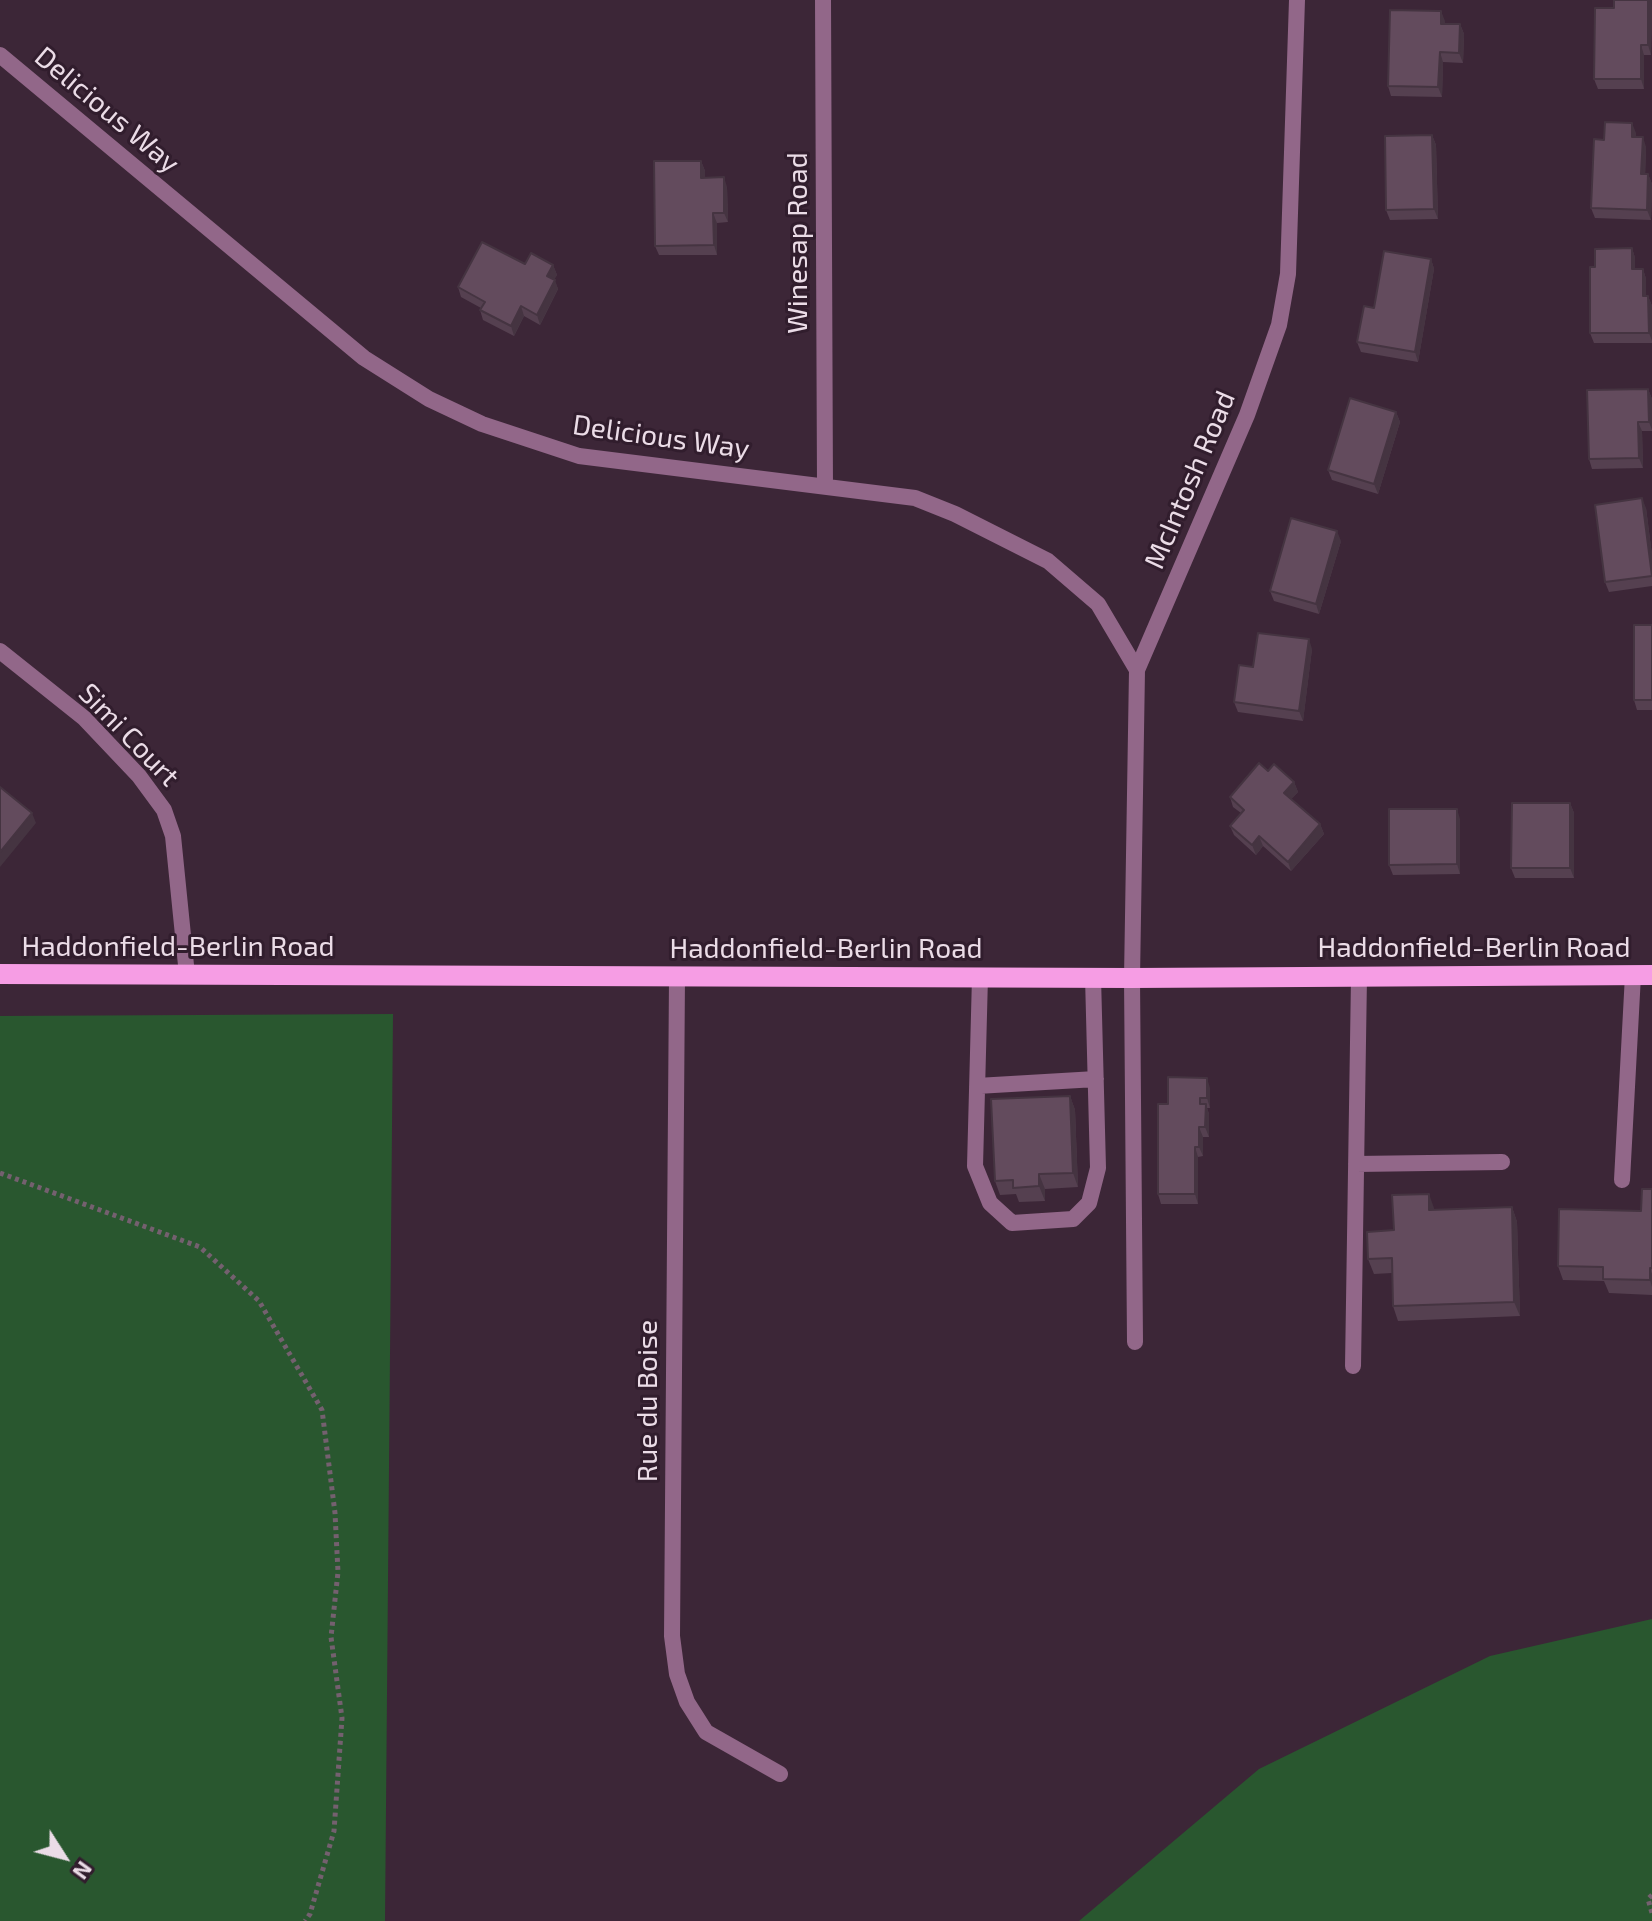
<!DOCTYPE html>
<style>
body{margin:0}
#map{position:relative;width:1652px;height:1921px;overflow:hidden;background:#3c2637;font-family:"Exo 2",sans-serif}
canvas{display:block}
.north{position:absolute;left:24px;top:1817px;width:80px;height:80px;-webkit-text-stroke:6px #311d2d;paint-order:stroke;rotate:126deg;font-size:22px;font-weight:700;line-height:32px;text-align:center;color:#ebdce7}
.north::after{content:'';display:block;margin:auto;width:28px;height:36px;background:#ebdce7;clip-path:polygon(50% 0,100% 100%,50% 72%,0 100%)}
</style>
<div id="map">
<canvas width="1652" height="1921"></canvas>
<div class="north">N</div>
</div>
<script>
const ctx = document.querySelector('canvas').getContext('2d');
ctx.lineJoin = 'round';
function fillPath(path, color) {
  ctx.fillStyle = color;
  ctx.fill(path, 'evenodd');
}
function shape(rows) {
  const path = new Path2D();
  for (const r of rows) {
    path.moveTo(r[0], r[1]);
    for (let i = 2; i < r.length; i += 2) path.lineTo(r[i], r[i + 1]);
  }
  return path;
}
function strokePath(path, color, width, dash) {
  ctx.strokeStyle = color;
  ctx.lineWidth = width;
  ctx.lineCap = dash ? 'butt' : 'round';
  ctx.setLineDash(dash || []);
  ctx.stroke(path);
}
function label(font, color, halo, rows, align = 'center') {
  ctx.font = font + ' "Exo 2",sans-serif';
  ctx.lineWidth = 6;
  ctx.setLineDash([]);
  ctx.textBaseline = 'middle';
  ctx.strokeStyle = halo;
  ctx.fillStyle = color;
  for (const [text, x, y, turn = 0] of rows) {
    ctx.save();
    ctx.translate(x, y);
    ctx.rotate((+turn || 0) * Math.PI / 180);
    ctx.textAlign = isNaN(turn) ? turn : align;
    if (halo) ctx.strokeText(text, 0, 0);
    ctx.fillText(text, 0, 0);
    ctx.restore();
  }
}
const green = shape([
 [393,1014,385,1921,0,1921,0,1016],
 [1652,1619,1652,1921,1079,1921,1259,1769,1490,1656]
]);
const path = shape([
 [0,1173,200,1247,259,1301,322,1410,335,1513,338,1572,331,1637,342,1718,334,1831,310,1914,305,1921],
 [1652,1895,1648,1899,1652,1913]
]);
const lane = shape([
 [980,977,975,1166,990,1203,1012,1223,1073,1219,1089,1203,1098,1168,1093,977],
 [1132,978,1135,1342],
 [977,1086,1096,1079],
 [1356,1164,1502,1162],
 [1622,1180,1633,975],
 [1353,1366,1359,977]
]);
const street = shape([
 [823,0,825,486],
 [0,55,364,358,429,399,482,424,579,456,915,498,955,514,1048,561,1098,604,1137,670],
 [0,651,84,718,139,776,164,810,173,836,187,975],
 [677,977,672,1636,677,1674,687,1702,706,1732,780,1774],
 [1132,978,1137,670,1247,415,1279,325,1288,274,1297,0]
]);
const primary = shape([
 [0,974,1132,978,1652,975]
]);
const wall = shape([
 [1652,0,1651,55,1644,55,1644,89,1598,89,1594,79],
 [1441,11,1445,24,1460,24,1464,34,1463,63,1443,62,1442,97,1391,96,1388,86],
 [1636,133,1636,137,1646,147,1645,174,1648,174,1652,184,1651,220,1595,218,1591,208,1604,140],
 [1432,135,1436,145,1438,219,1390,220,1386,210],
 [701,161,705,171,705,178,727,187,728,222,717,223,717,255,659,255,655,246],
 [1632,248,1635,258,1635,269,1643,269,1646,279,1646,296,1648,296,1652,306,1652,343,1594,343,1590,333,1595,267],
 [1431,259,1434,269,1418,362,1361,352,1357,342,1374,308],
 [525,264,553,265,557,275,554,279,558,289,540,325,524,316,514,336,483,320,480,310,481,308,461,297,458,287],
 [1648,389,1652,399,1652,431,1642,431,1643,468,1592,469,1589,459],
 [1396,412,1400,422,1378,494,1332,480,1328,470],
 [1646,508,1652,555,1652,586,1609,592,1605,582],
 [1341,541,1319,614,1274,601,1270,591],
 [1652,625,1652,710,1637,710,1634,700],
 [1312,649,1303,721,1238,712,1234,702,1253,667],
 [1268,771,1294,782,1298,792,1291,799,1320,824,1324,834,1291,871,1263,846,1256,855,1234,835,1230,826,1241,813,1233,807,1230,797],
 [1570,803,1574,813,1574,878,1515,878,1511,868],
 [1460,819,1460,874,1393,875,1389,865],
 [1210,1088,1210,1108,1207,1108,1209,1114,1209,1137,1203,1137,1203,1156,1198,1157,1198,1204,1161,1204,1158,1194,1168,1104],
 [1070,1096,1075,1110,1078,1187,1045,1189,1045,1201,1019,1202,1016,1194,1000,1195,995,1181],
 [1652,1189,1652,1295,1609,1293,1604,1281,1563,1280,1558,1266,1641,1211],
 [1512,1207,1517,1222,1520,1316,1398,1321,1393,1306,1392,1273,1374,1274,1368,1259,1394,1230,1434,1208,1434,1210]
]);
const shadedWall = shape([
 [1648,0,1652,0,1651,55,1648,45],
 [1441,11,1445,21,1444,34,1441,24],
 [1460,24,1464,34,1463,63,1459,53],
 [1641,45,1644,55,1644,89,1641,79],
 [1440,52,1443,62,1442,97,1438,87],
 [1632,123,1636,133,1636,146,1632,137],
 [1432,135,1436,145,1438,219,1434,209],
 [1643,137,1646,147,1645,184,1641,174],
 [701,161,705,171,705,188,701,178],
 [1648,174,1652,184,1651,220,1647,210],
 [724,177,727,187,728,222,724,213],
 [713,213,717,223,717,255,714,245],
 [1632,248,1635,258,1635,279,1632,269],
 [1431,259,1434,269,1418,362,1415,352],
 [553,265,557,275,551,286,547,276],
 [1643,269,1646,279,1646,306,1643,296],
 [555,280,558,289,540,325,537,315],
 [1648,296,1652,306,1652,341,1649,333],
 [521,306,524,316,514,336,511,326],
 [1648,389,1652,399,1652,430,1649,422],
 [1396,412,1400,422,1378,494,1374,484],
 [1638,422,1642,431,1643,468,1639,458],
 [1642,498,1646,508,1652,555,1652,572],
 [1337,531,1341,541,1319,614,1316,604],
 [1309,639,1312,649,1303,721,1299,711],
 [1294,782,1298,792,1288,803,1284,793],
 [1570,803,1574,813,1574,878,1570,868],
 [1457,809,1460,819,1460,874,1457,864],
 [32,813,36,823,0,867,0,852],
 [1320,824,1324,834,1291,871,1288,862],
 [1259,836,1263,846,1256,855,1252,845],
 [1207,1078,1210,1088,1210,1108,1207,1098],
 [1070,1096,1075,1110,1078,1187,1073,1173],
 [1206,1104,1209,1114,1209,1137,1205,1127],
 [1199,1127,1203,1137,1203,1156,1199,1147],
 [1195,1147,1198,1157,1198,1204,1195,1194],
 [1039,1174,1045,1189,1045,1201,1039,1186],
 [1429,1194,1434,1208,1435,1224,1429,1210],
 [1512,1207,1517,1222,1520,1316,1514,1302],
 [1650,1268,1652,1274,1652,1287,1650,1280]
]);
const building = shape([
 [1614,0,1648,0,1648,45,1641,45,1641,79,1594,79,1595,8,1614,8,1614,0],
 [1390,10,1441,11,1441,24,1460,24,1459,53,1440,52,1438,87,1388,86,1390,10],
 [1605,122,1632,123,1632,137,1643,137,1641,174,1648,174,1647,210,1591,208,1594,139,1604,140,1605,122],
 [1432,135,1434,209,1386,210,1385,136,1432,135],
 [654,161,701,161,701,178,724,177,724,213,713,213,714,245,655,246,654,161],
 [482,242,525,264,531,253,553,265,547,276,555,280,537,315,521,306,511,326,480,310,485,302,458,287,482,242],
 [1632,248,1632,269,1643,269,1643,296,1648,296,1649,333,1590,333,1590,267,1595,267,1595,249,1632,248],
 [1384,251,1431,259,1415,352,1357,342,1364,306,1374,308,1384,251],
 [1648,389,1649,422,1638,422,1639,458,1589,459,1587,390,1648,389],
 [1350,398,1396,412,1374,484,1328,470,1350,398],
 [1642,498,1652,576,1605,582,1595,505,1642,498],
 [1291,518,1337,531,1316,604,1270,591,1291,518],
 [1634,625,1652,625,1652,700,1634,700,1634,625],
 [1258,633,1309,639,1299,711,1234,702,1239,665,1253,667,1258,633],
 [1259,763,1268,771,1274,764,1294,782,1284,793,1320,824,1288,862,1259,836,1252,845,1230,826,1244,810,1230,797,1259,763],
 [0,787,32,813,0,852,0,787],
 [1512,803,1570,803,1570,868,1511,868,1512,803],
 [1389,809,1457,809,1457,864,1389,865,1389,809],
 [1168,1077,1207,1078,1207,1098,1200,1098,1200,1104,1206,1104,1205,1127,1199,1127,1199,1147,1195,1147,1195,1194,1158,1194,1158,1104,1168,1104,1168,1077],
 [1070,1096,1073,1173,1039,1174,1039,1186,1013,1188,1013,1180,995,1181,991,1099,1070,1096],
 [1642,1189,1652,1189,1652,1268,1650,1268,1650,1280,1603,1279,1603,1267,1558,1266,1559,1209,1641,1211,1642,1189],
 [1429,1194,1429,1210,1512,1207,1514,1302,1393,1306,1392,1258,1368,1259,1367,1232,1394,1230,1392,1195,1429,1194]
]);
const streetNames = [
 ["Delicious Way",107,110,40],
 ["Winesap Road",798,243,-90],
 ["Delicious Way",661,437,8],
 ["McIntosh Road",1190,480,-67],
 ["Simi Court",129,735,46],
 ["Haddonfield-Berlin Road",178,947],
 ["Haddonfield-Berlin Road",1474,948],
 ["Haddonfield-Berlin Road",826,949],
 ["Rue du Boise",648,1401,-90]
];
fillPath(green, '#29572f');
strokePath(path, '#74606f', 5, [4, 4]);
strokePath(lane, '#926789', 16);
strokePath(street, '#926789', 16);
strokePath(primary, '#f69de4', 20);
fillPath(wall, '#554050');
fillPath(shadedWall, '#453441');
fillPath(building, '#634b5d');
strokePath(building, '#453441', 2);
label('28px', '#ebdce7', '#311d2d', streetNames);
</script>
